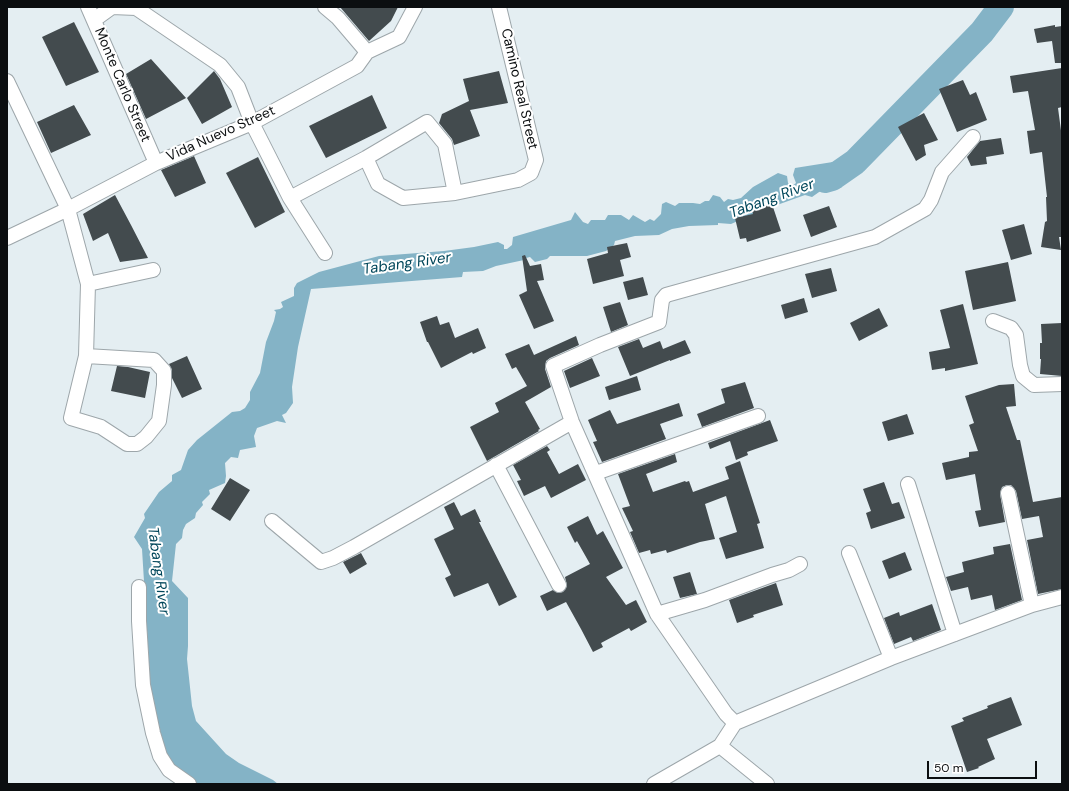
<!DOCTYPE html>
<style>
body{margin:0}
#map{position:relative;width:1069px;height:791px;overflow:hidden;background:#e4eef2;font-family:"DM Sans",sans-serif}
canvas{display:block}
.frame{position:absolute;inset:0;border:8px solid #0b0e10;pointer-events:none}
.scale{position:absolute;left:927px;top:761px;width:110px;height:18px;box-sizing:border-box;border:2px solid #0b0e10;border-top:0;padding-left:5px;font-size:12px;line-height:14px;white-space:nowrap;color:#0b0e10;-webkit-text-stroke:3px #fff;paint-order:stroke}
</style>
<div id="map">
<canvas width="1069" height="791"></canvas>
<div class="frame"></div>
<div class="scale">50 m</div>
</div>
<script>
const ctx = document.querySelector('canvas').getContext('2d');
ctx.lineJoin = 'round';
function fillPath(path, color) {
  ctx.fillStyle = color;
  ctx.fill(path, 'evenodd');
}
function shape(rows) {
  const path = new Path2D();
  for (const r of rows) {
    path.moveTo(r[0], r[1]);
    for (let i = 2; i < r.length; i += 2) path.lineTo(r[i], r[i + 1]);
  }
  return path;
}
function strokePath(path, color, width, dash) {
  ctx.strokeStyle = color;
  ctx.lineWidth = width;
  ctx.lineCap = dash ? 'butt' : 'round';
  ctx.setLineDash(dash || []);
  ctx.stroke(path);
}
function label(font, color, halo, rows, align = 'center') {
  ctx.font = font + ' "DM Sans",sans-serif';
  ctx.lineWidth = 4;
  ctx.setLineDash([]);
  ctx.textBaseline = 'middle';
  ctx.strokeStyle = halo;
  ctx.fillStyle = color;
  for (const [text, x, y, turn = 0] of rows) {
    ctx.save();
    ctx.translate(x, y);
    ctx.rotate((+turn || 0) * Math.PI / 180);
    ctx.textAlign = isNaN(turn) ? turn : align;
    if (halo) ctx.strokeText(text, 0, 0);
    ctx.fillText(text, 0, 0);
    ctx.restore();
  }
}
const water = shape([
 [839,161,855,162,841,188,829,185,812,197,805,195,763,210,731,224,718,223,718,225,689,226,672,229,659,235,635,236,615,241,614,245,606,251,587,256,550,256,547,259,535,262,530,257,526,258,524,260,496,266,483,271,463,272,462,277,311,289,298,347,292,387,293,403,286,413,282,415,286,423,277,421,257,428,254,436,256,447,240,450,238,458,231,457,225,463,226,476,225,483,209,490,210,494,202,502,203,505,196,513,195,518,186,524,183,530,182,538,176,544,172,581,188,598,188,646,187,659,192,706,196,721,226,754,239,763,273,780,278,784,197,784,169,762,160,738,151,695,142,549,134,537,145,518,144,514,159,492,172,481,172,475,181,470,188,450,197,440,232,412,240,411,245,408,250,400,250,392,260,373,266,342,274,321,276,312,274,310,280,309,283,307,281,302,294,296,294,288,297,283,319,272,379,256,444,251,474,247,498,242,504,245,504,249,507,249,512,245,513,237,571,220,575,212,583,222,588,224,591,220,605,220,608,215,621,215,629,220,633,215,645,222,650,219,654,221,661,214,662,204,666,202,675,206,679,203,693,203,700,204,705,201,709,201,713,195,720,197,724,202,728,199,733,200,741,198,753,187,778,173,787,176,788,183,792,186,796,183,793,175,795,168]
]);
const river = shape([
 [825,180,832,178,855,162,982,32,1001,7]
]);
const building = shape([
 [340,7,398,7,391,21,369,41],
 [74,22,99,72,66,86,42,37],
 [1055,25,1055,27,1062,26,1062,63,1055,63,1052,41,1037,43,1034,29],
 [151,59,186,98,146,119,126,74],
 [1062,68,1062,107,1058,108,1062,138,1062,237,1059,237,1061,250,1041,247,1045,222,1047,221,1046,197,1047,197,1042,152,1030,154,1027,131,1035,130,1028,91,1013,93,1010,76],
 [214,71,220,79,232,107,202,124,187,98],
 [499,71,508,103,470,110,480,136,454,145,452,139,439,123,442,114,469,101,463,79],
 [963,80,970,95,976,92,987,120,957,132,939,89],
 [372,95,387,128,326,158,309,126],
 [74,105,91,135,51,153,37,122],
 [924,113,938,140,924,145,926,155,916,161,898,127],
 [1001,138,1004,154,986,157,987,164,971,166,967,157,980,141],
 [194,156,206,183,175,197,161,170],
 [258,157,285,212,255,228,226,173],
 [115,195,131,225,148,258,120,262,108,233,93,241,83,214],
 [772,204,781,231,747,242,746,238,740,239,735,218,753,214,752,211],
 [829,206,837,227,811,237,803,215],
 [1024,224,1032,254,1011,260,1002,230],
 [627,243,631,257,620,260,624,276,593,284,587,259,608,253,607,247],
 [525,255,530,266,541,264,544,280,537,281,554,321,534,329,519,295,527,291,522,256],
 [1008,262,1016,301,973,310,965,271],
 [831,268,837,291,812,298,805,274],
 [643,277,648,295,628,300,623,282],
 [804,298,808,312,785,319,781,305],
 [620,302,628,325,611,332,603,307],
 [963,304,978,364,945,371,945,368,932,370,929,352,950,348,940,310],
 [879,308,888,326,859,341,850,323],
 [437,316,440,325,449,322,455,338,478,328,486,348,473,354,472,352,441,368,428,342,427,342,420,322],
 [1062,323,1062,376,1040,374,1041,359,1040,359,1040,343,1042,343,1041,324],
 [576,336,579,345,550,358,546,361,545,369,551,387,525,402,540,429,538,430,539,431,487,461,470,427,499,412,495,403,527,386,516,367,512,369,505,354,529,344,534,355],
 [639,339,643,348,660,341,663,349,685,340,691,353,670,361,670,360,630,376,618,347],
 [187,356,202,389,182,398,172,378,172,370,169,364],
 [592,358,600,376,570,388,564,371],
 [117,366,128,367,150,372,145,398,111,391],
 [637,376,641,390,609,400,605,387],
 [745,382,754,408,702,427,697,414,725,403,721,389],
 [1014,384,1016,406,1006,407,1017,440,1020,440,1033,502,1062,497,1062,589,1038,594,1027,540,1043,537,1039,516,1022,519,1016,491,1011,485,1007,485,1002,487,1000,494,1005,522,979,527,975,511,981,510,975,474,946,480,942,463,969,457,969,452,978,451,969,425,974,423,965,396,999,385],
 [679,403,683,416,660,424,666,439,602,462,593,442,597,441,588,420,610,410,617,424],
 [907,414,914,434,888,441,882,422],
 [770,420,778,441,747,452,748,455,736,460,730,441,710,449,708,443],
 [547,446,550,450,547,452,559,474,578,464,586,480,551,498,545,486,524,496,517,481,521,480,513,465],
 [675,454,677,462,646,474,653,492,685,481,686,482,689,481,693,492,729,479,725,467,740,461,760,523,757,524,764,548,726,559,719,538,737,532,726,496,705,504,715,539,700,542,667,553,666,550,651,554,650,550,639,553,630,532,633,531,622,508,630,506,618,474],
 [230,478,250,490,230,521,211,509],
 [884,482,892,504,899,502,905,518,871,529,866,513,871,511,863,489],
 [454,502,461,516,475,509,481,522,479,522,517,597,499,606,488,583,454,597,445,578,451,575,434,539,454,529,444,507],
 [588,516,597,535,603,531,623,568,606,577,626,605,636,600,647,622,631,631,629,628,601,643,603,647,593,652,581,629,566,602,547,611,540,596,553,590,558,593,563,592,567,586,565,577,590,564,577,541,575,543,567,527],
 [1010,544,1022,600,995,610,992,595,971,600,968,587,951,591,946,577,964,572,962,562,994,554,993,547],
 [905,552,912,570,889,579,882,561],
 [361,553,367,564,350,574,343,562],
 [690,572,697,594,680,598,673,577],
 [776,583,783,605,753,615,754,617,737,623,729,600],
 [932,604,941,630,913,641,911,637,894,644,884,618,899,612,900,616],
 [1011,697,1022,725,987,739,995,759,978,767,979,768,967,772,951,726,964,721,962,718,988,708,987,706]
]);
const street = shape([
 [88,7,156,163],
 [325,7,338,18,367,52],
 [94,20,112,7,136,8,220,65,238,87,252,123,290,198],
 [7,81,68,209,88,284,86,356,71,418,101,427,127,444,137,444,146,437,159,421,164,385,164,371,154,360,86,356],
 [973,137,942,172,931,200,925,209,875,237,666,295,662,300,659,322,600,345,553,366,572,422,657,614,726,714,735,723,891,658,1032,605,1062,597],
 [366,158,378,184,403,198,455,193,518,180,531,173,536,160,499,7],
 [7,238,68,209,156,163,252,123,357,66,367,52,399,37,415,7],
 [325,253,290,198,366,158,427,122,445,144,455,193],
 [88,284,153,270],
 [993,321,1011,328,1016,335,1020,365,1023,376,1034,385,1062,384],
 [496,465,559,585],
 [596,473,758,416],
 [908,484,955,634],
 [1008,493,1032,605],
 [272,521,321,562,333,558,354,547,572,422],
 [849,553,891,658],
 [139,587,139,621,143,685,153,733,160,756,169,770,189,784],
 [657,614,705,600,772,575,789,570,800,564],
 [720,746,767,784],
 [654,784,720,746,735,723]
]);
const streetNames = [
 ["Monte Carlo Street",122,85,67],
 ["Camino Real Street",519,89,77],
 ["Vida Nuevo Street",221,134,-24]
];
const waterNames = [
 ["Tabang River",772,199,-20],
 ["Tabang River",407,264,-8],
 ["Tabang River",158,571,82]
];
fillPath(water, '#84b3c6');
strokePath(river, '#84b3c6', 26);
fillPath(building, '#434b4e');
strokePath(street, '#9da6aa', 16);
strokePath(street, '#fff', 14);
label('14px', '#0b0e10', '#fff', streetNames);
label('italic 15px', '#00465a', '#fff', waterNames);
</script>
